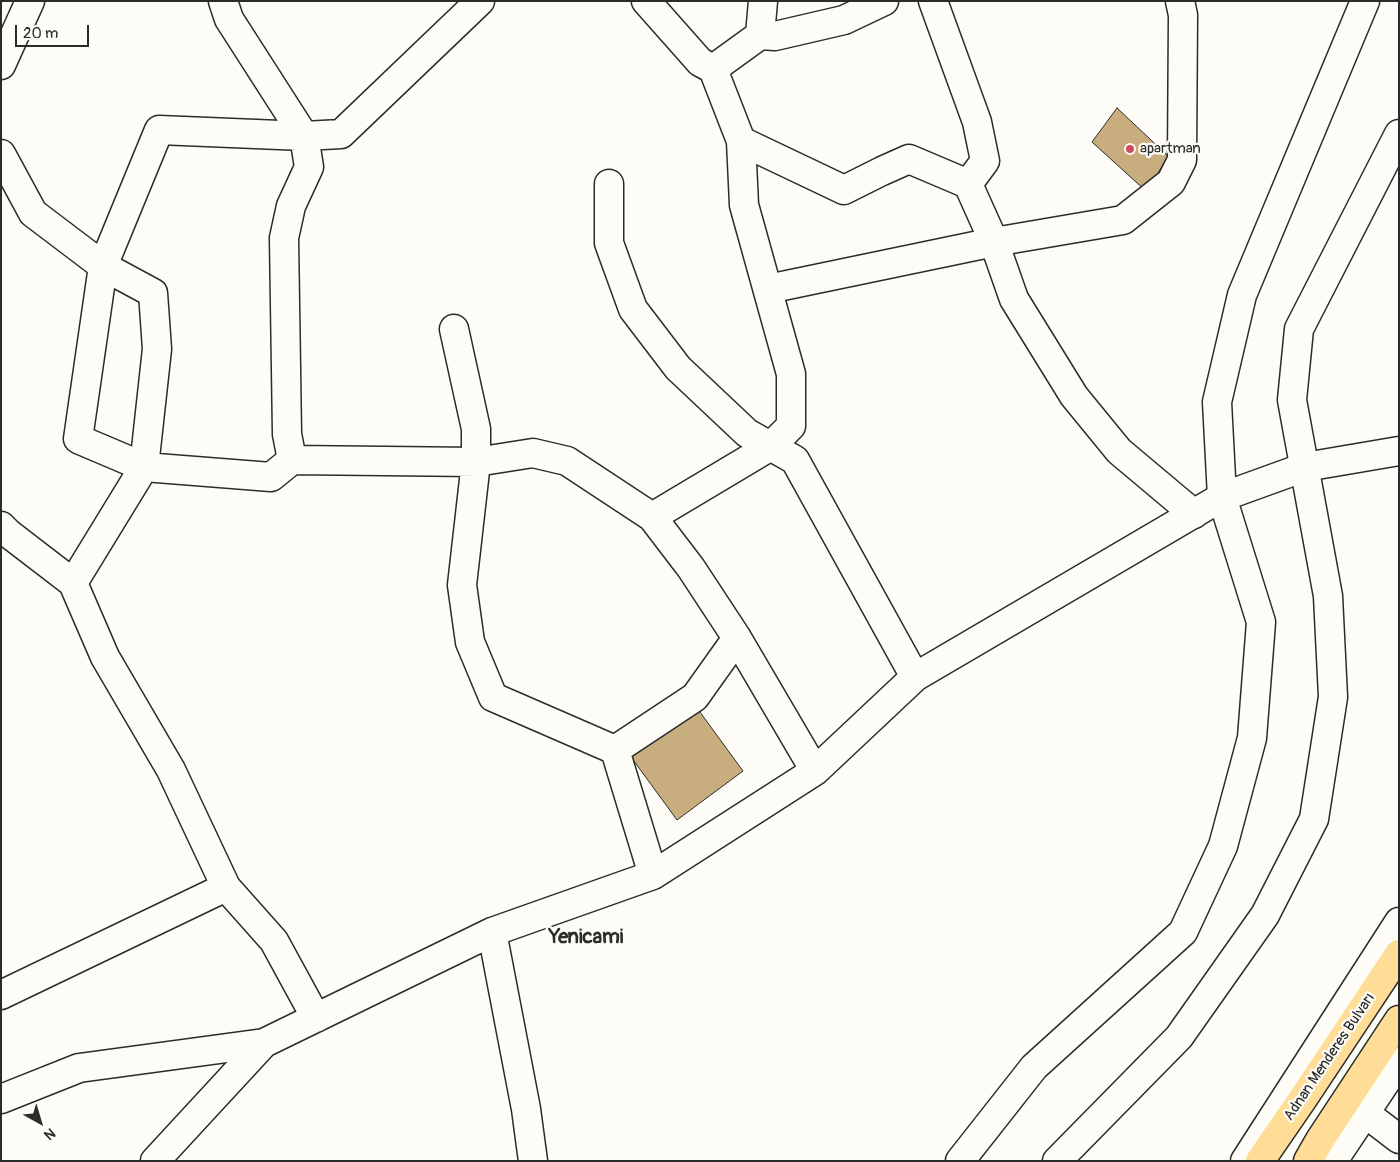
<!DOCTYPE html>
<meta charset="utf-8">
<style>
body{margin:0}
#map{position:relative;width:1400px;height:1162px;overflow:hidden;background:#fdfcf7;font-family:Pangolin,sans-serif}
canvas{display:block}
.frame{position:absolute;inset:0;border:2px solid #2b2b2b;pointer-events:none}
.north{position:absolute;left:15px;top:1097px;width:50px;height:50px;-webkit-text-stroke:4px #fdfcf7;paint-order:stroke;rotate:141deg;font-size:14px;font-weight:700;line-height:20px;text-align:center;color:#2b2b2b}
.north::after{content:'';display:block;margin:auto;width:18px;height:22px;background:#2b2b2b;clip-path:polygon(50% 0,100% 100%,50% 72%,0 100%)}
.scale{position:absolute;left:15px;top:25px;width:74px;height:22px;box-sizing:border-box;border:2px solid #2b2b2b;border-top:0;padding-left:6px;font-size:15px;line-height:18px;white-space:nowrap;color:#2b2b2b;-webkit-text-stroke:4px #fdfcf7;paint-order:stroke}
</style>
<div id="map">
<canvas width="1400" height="1162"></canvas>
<div class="frame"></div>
<div class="north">N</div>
<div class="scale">20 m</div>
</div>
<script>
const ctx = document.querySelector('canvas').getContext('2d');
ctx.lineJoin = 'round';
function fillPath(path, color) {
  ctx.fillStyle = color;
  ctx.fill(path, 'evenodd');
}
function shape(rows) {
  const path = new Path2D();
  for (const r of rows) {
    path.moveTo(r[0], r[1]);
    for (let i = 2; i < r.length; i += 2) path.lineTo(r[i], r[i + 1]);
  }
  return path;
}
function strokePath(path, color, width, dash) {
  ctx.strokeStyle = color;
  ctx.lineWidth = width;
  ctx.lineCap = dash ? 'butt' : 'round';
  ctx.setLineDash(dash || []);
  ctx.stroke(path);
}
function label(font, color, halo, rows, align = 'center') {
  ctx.font = font + ' Pangolin,sans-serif';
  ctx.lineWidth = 4.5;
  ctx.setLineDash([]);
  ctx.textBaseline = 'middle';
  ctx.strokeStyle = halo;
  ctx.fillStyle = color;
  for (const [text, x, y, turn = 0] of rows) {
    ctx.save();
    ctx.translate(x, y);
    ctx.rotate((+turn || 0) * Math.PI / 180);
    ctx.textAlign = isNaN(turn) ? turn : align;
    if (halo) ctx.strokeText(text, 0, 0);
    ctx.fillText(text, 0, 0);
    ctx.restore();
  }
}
const building = shape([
 [1117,108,1168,156,1147,192,1092,142,1117,108],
 [697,708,743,771,677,820,631,757,697,708]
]);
const minor = shape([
 [223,1,229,19,304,136,309,167,291,206,284,238,287,434,292,460],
 [480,1,341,134,304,136,159,130,103,266,78,439,144,467,271,477,292,460,476,462,533,453,567,461,652,517,691,568,737,638,815,771],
 [646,1,700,62,713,69,741,141,744,205,791,374,791,426,771,446,652,517],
 [933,1,977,122,985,161,968,184],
 [760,35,763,1],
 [1,65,30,1],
 [713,69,760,35,775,36,844,20,884,1],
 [741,141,844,190,882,171,909,159,968,184,994,242,1014,299,1074,396,1119,451,1194,514],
 [1,154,33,213,103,266,153,293,157,349,144,467,73,583],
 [609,184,609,243,633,309,678,368,747,433,795,460,915,677],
 [768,289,994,242,1123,220,1171,182,1182,160,1183,15,1180,1],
 [454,329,476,429,476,462,462,585,470,642,493,697,615,750,653,875],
 [1,526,8,533,73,583,105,657,171,770,226,887,274,941,316,1018],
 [615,750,695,697,737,638],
 [492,932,526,1109,533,1161],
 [1,995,226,887],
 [264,1043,492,932,653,875,815,771,915,677,1222,497,1305,467,1399,451],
 [1,1099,79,1068,264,1043,155,1161],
 [1365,1113,1399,1139]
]);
const tertiary = shape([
 [960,1161,1034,1067,1183,932,1223,846,1252,738,1261,622,1222,497,1217,402,1242,295,1365,1],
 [1057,1161,1179,1037,1265,915,1314,819,1333,697,1328,596,1292,400,1299,329,1399,134],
 [1245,1161,1399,922],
 [1333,1161,1399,1062]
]);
const trunk = shape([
 [1260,1161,1302,1100,1399,954],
 [1308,1161,1320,1140,1399,1020]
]);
const markers = [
 [1130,149,5,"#d1495b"]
];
const poiNames = [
 ["apartman",1140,149]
];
const streetNames = [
 ["Adnan Menderes Bulvarı",1330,1057,-56]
];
const districtNames = [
 ["Yenicami",586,938]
];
fillPath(building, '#c8ad7e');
strokePath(building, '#2b2b2b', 1);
strokePath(minor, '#2b2b2b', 31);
strokePath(tertiary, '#2b2b2b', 31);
strokePath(trunk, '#2b2b2b', 31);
strokePath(minor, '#fdfcf7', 28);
strokePath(tertiary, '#fdfcf7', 28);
strokePath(trunk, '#ffdd96', 28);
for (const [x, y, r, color] of markers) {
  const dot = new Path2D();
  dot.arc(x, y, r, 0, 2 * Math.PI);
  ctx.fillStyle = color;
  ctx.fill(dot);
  strokePath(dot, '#fdfcf7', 2);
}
label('15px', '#2b2b2b', '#fdfcf7', poiNames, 'left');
label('15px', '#2b2b2b', '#fdfcf7', streetNames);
label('bold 20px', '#2b2b2b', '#fdfcf7', districtNames);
</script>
